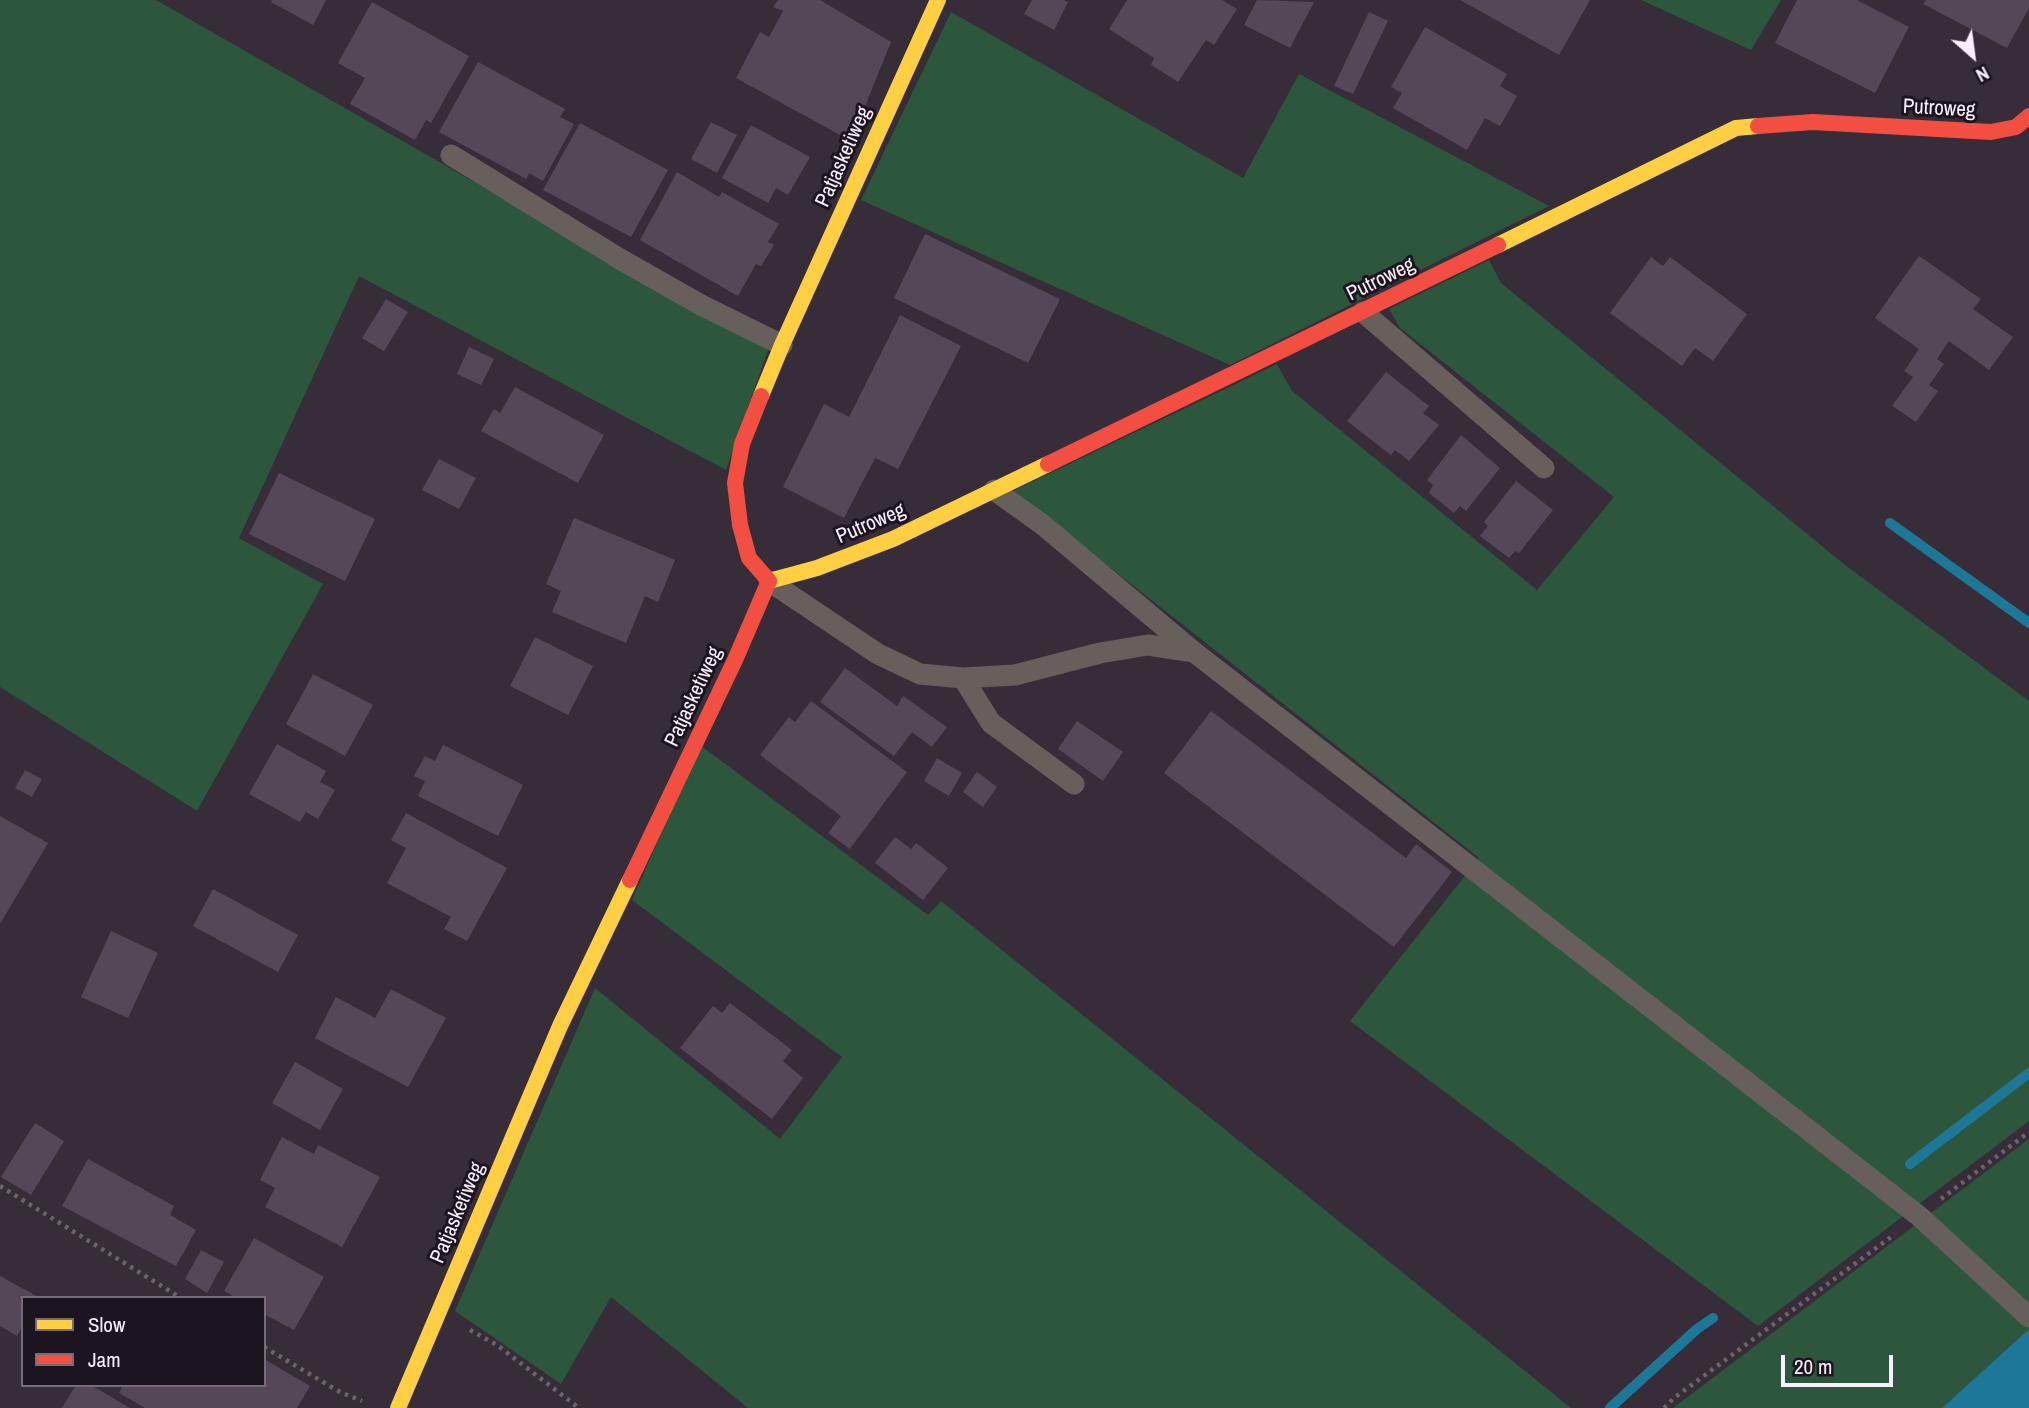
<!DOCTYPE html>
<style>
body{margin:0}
#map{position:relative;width:2029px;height:1408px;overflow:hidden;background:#362d39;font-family:"Archivo Narrow",sans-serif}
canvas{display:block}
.legend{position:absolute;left:21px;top:1296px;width:245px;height:91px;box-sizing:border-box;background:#1c141e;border:2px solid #756c77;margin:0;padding:9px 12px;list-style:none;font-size:21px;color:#faeffd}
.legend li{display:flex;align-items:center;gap:14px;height:35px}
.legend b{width:35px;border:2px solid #756c77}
.north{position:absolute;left:1938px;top:21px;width:70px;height:70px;-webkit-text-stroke:5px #1c141e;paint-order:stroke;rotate:152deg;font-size:19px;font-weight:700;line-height:28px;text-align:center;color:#faeffd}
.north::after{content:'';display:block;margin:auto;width:24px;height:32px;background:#faeffd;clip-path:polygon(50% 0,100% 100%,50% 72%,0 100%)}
.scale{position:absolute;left:1781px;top:1355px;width:112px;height:32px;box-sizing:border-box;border:4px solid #faeffd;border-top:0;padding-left:9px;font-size:21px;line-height:24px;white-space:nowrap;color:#faeffd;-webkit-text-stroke:5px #1c141e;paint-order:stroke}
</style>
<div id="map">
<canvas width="2029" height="1408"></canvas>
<ul class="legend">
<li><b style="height:9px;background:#ffcf43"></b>Slow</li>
<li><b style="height:9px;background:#f24e42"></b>Jam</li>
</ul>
<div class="north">N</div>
<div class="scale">20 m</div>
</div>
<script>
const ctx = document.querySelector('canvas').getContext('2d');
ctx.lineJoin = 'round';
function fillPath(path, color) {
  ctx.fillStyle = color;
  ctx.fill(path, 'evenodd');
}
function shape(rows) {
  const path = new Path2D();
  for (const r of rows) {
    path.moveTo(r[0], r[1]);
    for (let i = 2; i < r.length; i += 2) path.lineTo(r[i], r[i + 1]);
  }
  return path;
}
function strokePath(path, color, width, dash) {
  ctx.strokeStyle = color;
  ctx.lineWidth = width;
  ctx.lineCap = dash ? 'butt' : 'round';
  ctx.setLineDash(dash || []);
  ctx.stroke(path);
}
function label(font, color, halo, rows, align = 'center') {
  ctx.font = font + ' "Archivo Narrow",sans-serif';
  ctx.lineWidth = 6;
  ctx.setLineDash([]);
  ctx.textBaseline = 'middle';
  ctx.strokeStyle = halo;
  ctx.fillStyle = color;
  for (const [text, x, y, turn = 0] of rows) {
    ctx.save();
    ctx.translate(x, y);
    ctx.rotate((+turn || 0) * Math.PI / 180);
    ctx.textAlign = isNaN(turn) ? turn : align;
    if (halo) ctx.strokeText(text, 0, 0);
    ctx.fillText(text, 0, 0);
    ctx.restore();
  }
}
const green = shape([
 [0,0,156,0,768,350,726,470,359,276,239,538,323,584,197,811,0,687],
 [1641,0,1781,0,1751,50],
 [951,12,1243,178,1299,74,1549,206,1230,365,861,200],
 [1489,260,1501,283,1845,565,2029,701,2029,1121,1758,1326,1350,1021,1479,858,1013,491,1277,364,1292,391,1537,590,1614,497,1400,328,1389,309],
 [700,745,928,915,941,901,1571,1408,748,1408,611,1297,561,1384,455,1311,595,988,780,1139,842,1057,632,900],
 [2029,1139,2029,1329,1942,1408,1673,1408]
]);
const water = shape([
 [2029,1329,2029,1408,1942,1408]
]);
const stream = shape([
 [1890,523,2029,623],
 [1910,1164,2029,1073],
 [1610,1408,1697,1329,1713,1318]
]);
const building = shape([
 [272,0,326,0,313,25,271,2],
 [778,0,820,0,891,42,851,141,736,78,760,32,769,37,783,11,773,7],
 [1032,0,1064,0,1068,2,1054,30,1024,14],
 [1127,0,1222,0,1237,9,1214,45,1206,40,1178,82,1151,65,1154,58,1109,29],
 [1257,0,1314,2,1290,48,1244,25],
 [1460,0,1590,0,1559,55],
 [1797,0,1857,0,1909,27,1875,93,1775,43],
 [1926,0,2029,0,2029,8,2007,48,1923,4],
 [372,2,469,56,431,123,426,120,415,140,350,104,365,78,338,63],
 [1369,12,1388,21,1353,94,1334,86],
 [1425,27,1507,74,1500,86,1517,96,1500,126,1485,118,1467,150,1393,108,1402,93,1391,87],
 [478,62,565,109,560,117,574,124,543,181,529,173,526,179,439,132],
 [711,122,737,135,717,173,691,159],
 [580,123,668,170,631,237,543,190],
 [751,125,810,157,788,195,776,188,768,203,722,178],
 [677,172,719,197,722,192,779,224,768,242,774,245,761,266,756,264,738,296,640,240],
 [925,234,1060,299,1028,363,894,298],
 [1919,256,1981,299,1973,309,2013,337,1989,370,1949,341,1937,359,1944,364,1929,385,1938,391,1916,422,1892,406,1913,377,1904,371,1919,349,1875,318],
 [1651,257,1663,266,1670,257,1747,314,1713,361,1695,348,1682,366,1610,313],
 [386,299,408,312,384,351,362,338],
 [900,315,961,346,898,469,875,458,844,518,783,487,824,404,849,417],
 [469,347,494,359,481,385,457,374],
 [1386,372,1429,406,1423,413,1439,425,1409,461,1395,450,1391,455,1347,421],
 [515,387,604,435,578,483,481,431,494,409,500,413],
 [1461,435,1500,468,1466,511,1460,506,1454,513,1429,493,1433,485,1427,480],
 [439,459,476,478,459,509,422,490],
 [279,473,375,519,345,581,249,534],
 [1516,481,1553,510,1519,553,1515,551,1509,558,1480,536,1488,526,1484,522],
 [574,518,675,560,658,602,645,596,626,643,552,612,561,591,546,584],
 [535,637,593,666,568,715,510,686],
 [845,668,897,706,903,696,947,727,932,747,912,732,894,756,820,702],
 [313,674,373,705,345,756,286,724],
 [811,701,907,772,850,849,828,833,841,816,760,755,789,717,795,722],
 [1211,711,1406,858,1416,844,1452,872,1394,947,1164,773],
 [1077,721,1123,752,1103,781,1058,749],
 [277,744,326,771,320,782,335,790,318,819,306,812,300,822,249,794],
 [443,745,523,785,498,836,418,796,425,781,414,776,425,756,435,761],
 [937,758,962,773,949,796,924,781],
 [25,770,42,779,32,797,15,788],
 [977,772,997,787,983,807,963,792],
 [406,813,507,868,467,941,444,929,451,917,387,883,406,848,391,840],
 [0,816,48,843,0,924],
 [895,837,911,849,916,843,948,868,923,900,875,863],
 [213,889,298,935,278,972,193,926],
 [111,931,158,953,128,1018,81,997],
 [391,989,446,1018,408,1087,315,1038,336,997,375,1018],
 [730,1003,792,1050,783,1061,803,1078,772,1119,680,1048,713,1006,722,1013],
 [295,1062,343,1089,320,1130,272,1103],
 [35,1123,64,1141,31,1195,1,1177],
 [282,1137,314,1154,318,1145,380,1177,342,1247,265,1207,275,1188,260,1180],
 [88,1159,174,1206,170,1215,196,1230,176,1266,62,1206],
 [254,1238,324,1277,294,1330,264,1314,264,1298,236,1298,224,1291],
 [201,1250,224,1262,207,1293,185,1279],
 [0,1276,40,1298,23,1298,23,1326,17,1336,0,1326],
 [264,1359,310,1386,297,1408,145,1408,119,1393,123,1385,264,1385],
 [76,1385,91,1385,130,1408,62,1408]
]);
const path = shape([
 [0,1186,181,1298],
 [1941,1199,2029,1132],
 [470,1330,497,1345,579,1408],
 [264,1347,340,1392,362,1401],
 [1664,1408,1674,1398,1895,1234]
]);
const lane = shape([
 [451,155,620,259,701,305,782,345],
 [1363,312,1544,468],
 [994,490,1043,525,1194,652,1919,1216,2029,1317],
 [769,581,878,654,920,674,963,678,1015,675,1100,653,1148,645,1194,652],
 [963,678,991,723,1074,784]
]);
const slow = shape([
 [1498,245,1736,128,1758,126],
 [761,396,782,345,938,0],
 [769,581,817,568,893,539,1048,464],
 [398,1408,560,1026,630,880]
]);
const jam = shape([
 [1758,126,1813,122,1991,132,2016,127,2029,116],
 [1048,464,1498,245],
 [630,880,735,660,769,581,749,558,740,525,735,483,742,444,761,396]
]);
const streetNames = [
 ["Putroweg",1939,109,3],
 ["Patjasketiweg",844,157,-66],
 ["Putroweg",1381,280,-26],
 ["Putroweg",871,524,-23],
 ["Patjasketiweg",694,697,-65],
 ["Patjasketiweg",458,1213,-67]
];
fillPath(green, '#2c573c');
fillPath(water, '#1d7897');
strokePath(stream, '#1d7897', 10);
fillPath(building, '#544858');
strokePath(path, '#6b6464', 4.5, [3.5, 5]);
strokePath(lane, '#675f5b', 21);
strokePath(slow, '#ffcf43', 16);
strokePath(jam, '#f24e42', 16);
label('21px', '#faeffd', '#1c141e', streetNames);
</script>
